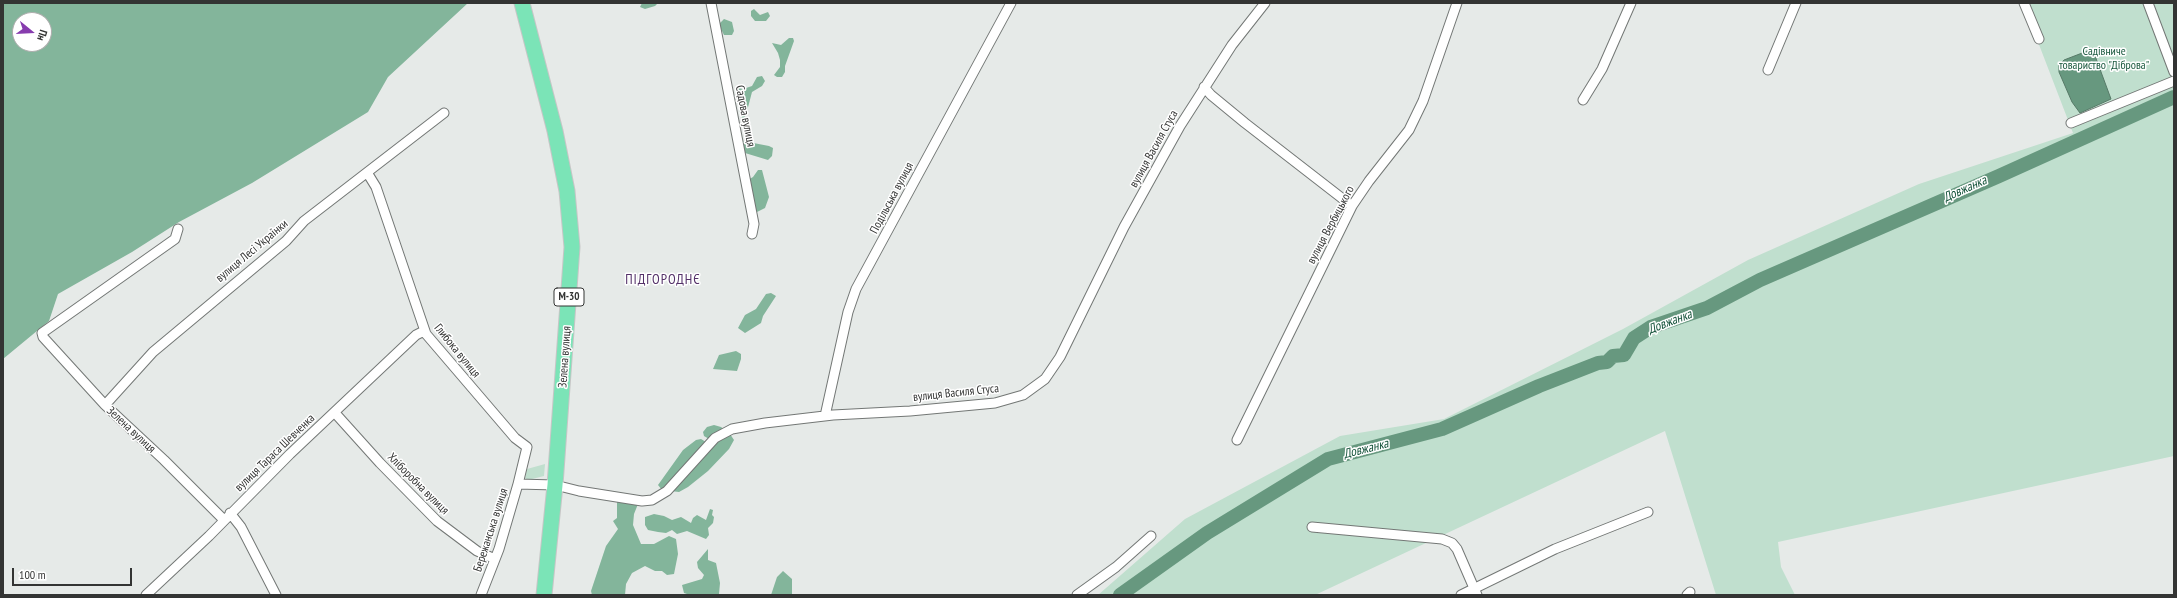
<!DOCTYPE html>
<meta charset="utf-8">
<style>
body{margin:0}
#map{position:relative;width:2177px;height:598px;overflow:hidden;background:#e6eae8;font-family:"PT Sans Narrow",sans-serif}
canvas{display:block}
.frame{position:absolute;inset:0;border:4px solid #333433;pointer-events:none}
.north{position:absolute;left:12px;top:12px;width:40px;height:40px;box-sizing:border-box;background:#fff;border:1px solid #adaead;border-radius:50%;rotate:108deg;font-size:11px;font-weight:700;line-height:16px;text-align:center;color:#333433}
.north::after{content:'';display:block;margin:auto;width:14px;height:18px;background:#873cae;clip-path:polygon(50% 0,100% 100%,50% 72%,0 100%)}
.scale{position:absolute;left:12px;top:568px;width:120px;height:18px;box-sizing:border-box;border:2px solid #333433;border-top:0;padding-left:5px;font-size:12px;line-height:14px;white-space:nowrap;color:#333433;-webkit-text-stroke:3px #fff;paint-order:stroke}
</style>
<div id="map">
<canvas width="2177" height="598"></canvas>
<div class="frame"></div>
<div class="north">Пн</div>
<div class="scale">100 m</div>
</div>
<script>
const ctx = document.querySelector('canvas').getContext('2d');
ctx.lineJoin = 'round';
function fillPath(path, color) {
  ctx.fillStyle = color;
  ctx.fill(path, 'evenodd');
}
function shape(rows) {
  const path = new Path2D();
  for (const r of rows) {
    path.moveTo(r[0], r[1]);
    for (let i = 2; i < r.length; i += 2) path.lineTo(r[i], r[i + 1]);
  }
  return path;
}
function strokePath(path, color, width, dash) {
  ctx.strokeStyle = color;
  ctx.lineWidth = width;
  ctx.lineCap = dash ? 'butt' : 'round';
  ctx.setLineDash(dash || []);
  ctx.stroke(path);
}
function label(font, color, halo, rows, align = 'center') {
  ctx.font = font + ' "PT Sans Narrow",sans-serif';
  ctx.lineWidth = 3;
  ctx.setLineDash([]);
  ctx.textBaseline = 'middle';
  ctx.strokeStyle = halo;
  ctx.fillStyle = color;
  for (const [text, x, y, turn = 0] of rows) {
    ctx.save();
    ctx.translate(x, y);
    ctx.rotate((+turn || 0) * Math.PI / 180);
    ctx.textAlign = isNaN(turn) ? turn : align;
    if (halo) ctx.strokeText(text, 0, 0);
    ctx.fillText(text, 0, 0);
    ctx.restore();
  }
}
const green = shape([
 [2023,3,2174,3,2174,456,1778,542,1781,567,1795,595,1716,595,1665,431,1315,595,1098,595,1185,519,1340,436,1444,419,1623,329,1748,260,1919,184,2073,133],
 [545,464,544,476,528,480,525,478,527,469]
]);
const forest = shape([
 [3,3,468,3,388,77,368,112,252,183,179,222,132,252,58,294,49,321,3,359],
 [20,20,44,20,44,44,20,44],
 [642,3,658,3,655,6,645,9,640,7],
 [754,9,760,15,768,12,770,16,766,21,755,21,751,16,751,11],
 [724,19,732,22,734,31,732,35,724,35,720,27,719,24],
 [789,38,793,38,794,41,785,66,785,72,782,77,777,77,774,75,780,67,780,60,778,53,772,43,781,45],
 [762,76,765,81,762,86,752,92,746,115,743,119,740,115,737,88,743,89,752,86,757,77],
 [743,141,769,146,773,148,772,156,768,160,745,153,742,150],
 [758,170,762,170,769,197,765,208,757,212,750,212,746,181,753,177],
 [771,293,776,296,763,316,761,323,745,333,738,328,745,315,756,309,766,294],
 [736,351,741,354,741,359,737,371,713,369,719,355],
 [714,425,721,427,730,434,734,440,729,449,708,471,688,487,679,492,662,490,658,485,683,450,696,440,701,439,706,442,709,439,704,436,703,432,707,427],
 [617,502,638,504,634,514,633,525,641,544,654,544,669,536,676,539,678,554,674,574,667,575,662,571,655,571,645,566,632,573,626,584,625,595,592,595,591,591,606,546,618,529,613,521,617,518],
 [710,509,713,510,712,515,714,517,713,523,708,528,709,535,706,539,687,531,677,534,672,530,666,533,658,532,648,530,645,525,645,517,654,514,664,516,672,520,681,517,691,523,693,518,697,515,706,520],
 [708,549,708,560,716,563,720,583,719,594,690,595,684,593,682,585,702,579,704,575,698,568,697,562],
 [783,571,792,579,792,595,771,595,777,577]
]);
const water = shape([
 [2090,50,2094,53,2111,99,2080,113,2072,102,2059,72,2059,65,2064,60,2090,50]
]);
const river = shape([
 [1120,595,1207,533,1328,459,1442,429,1539,386,1598,363,1607,362,1613,356,1624,355,1634,338,1651,327,1707,308,1760,280,1999,176,2174,97]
]);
const minor = shape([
 [711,3,754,224,752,234],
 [2024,3,2039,39],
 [2148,3,2174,72],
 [1768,70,1796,3],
 [1204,87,1211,95,1245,123,1352,206],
 [1583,100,1602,69,1631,3],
 [2071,123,2174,81],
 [368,174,376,187,426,334,515,438,527,447,518,484],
 [178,229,175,239,42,333,43,337,105,405,164,460,224,520],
 [105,405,153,352,286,241,304,221,444,113],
 [335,413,380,463,437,521,477,551,495,559],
 [825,416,848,312,856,289,1011,3],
 [1237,440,1352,206,1369,181,1409,130,1423,101,1457,3],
 [230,513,241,527,276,595],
 [1312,527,1442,539,1452,543,1457,549,1477,595],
 [146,595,209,536,290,454,416,335,424,331],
 [481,595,499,549,518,484,555,485,579,491,642,501,652,500,667,491,715,438,732,429,765,423,833,415,910,411,995,403,1023,395,1045,379,1060,357,1124,227,1180,126,1232,45,1265,3],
 [1077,595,1116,567,1151,536],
 [1461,595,1555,549,1648,512],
 [1687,595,1690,592]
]);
const trunk = shape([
 [522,3,555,131,567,191,572,247,555,485,544,595]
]);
const shields = [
 [569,297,30]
];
const shieldNames = [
 ["М-30",569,297]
];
const parkNames = [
 ["Садівниче",2104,52],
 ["товариство \"Діброва\"",2104,66]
];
const streetNames = [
 ["Садова вулиця",745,116,79],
 ["вулиця Василя Стуса",1154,149,-61],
 ["Подільська вулиця",892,198,-62],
 ["вулиця Вербицького",1331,225,-62],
 ["вулиця Лесі Українки",252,251,-40],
 ["Глибока вулиця",457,351,51],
 ["Зелена вулиця",565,357,-86],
 ["вулиця Василя Стуса",956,393,-6],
 ["Зелена вулиця",131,430,43],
 ["вулиця Тараса Шевченка",275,453,-44],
 ["Хліборобна вулиця",418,484,45],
 ["Бережанська вулиця",491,530,-72]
];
const waterNames = [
 ["Довжанка",1965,189,-24],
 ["Довжанка",1670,322,-21],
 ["Довжанка",1366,449,-14]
];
const quarterNames = [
 ["ПІДГОРОДНЄ",663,280]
];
fillPath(green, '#c0dfce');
fillPath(forest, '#83b59b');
fillPath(water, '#67987f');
strokePath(water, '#577a68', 1);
strokePath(river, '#67987f', 14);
strokePath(minor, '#737775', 11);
strokePath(trunk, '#c6c6c6', 17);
strokePath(minor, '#fff', 9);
strokePath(trunk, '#7be4b7', 15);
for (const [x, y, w] of shields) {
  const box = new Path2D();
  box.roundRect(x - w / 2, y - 9, w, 18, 3);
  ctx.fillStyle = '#fff';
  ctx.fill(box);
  strokePath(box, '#333433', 1);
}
label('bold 11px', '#333433', null, shieldNames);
label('12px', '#1a583e', '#fff', parkNames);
label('12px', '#333433', '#fff', streetNames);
label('italic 13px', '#125138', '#fff', waterNames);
ctx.letterSpacing = '1px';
label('14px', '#533068', '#fff', quarterNames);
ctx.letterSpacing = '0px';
</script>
